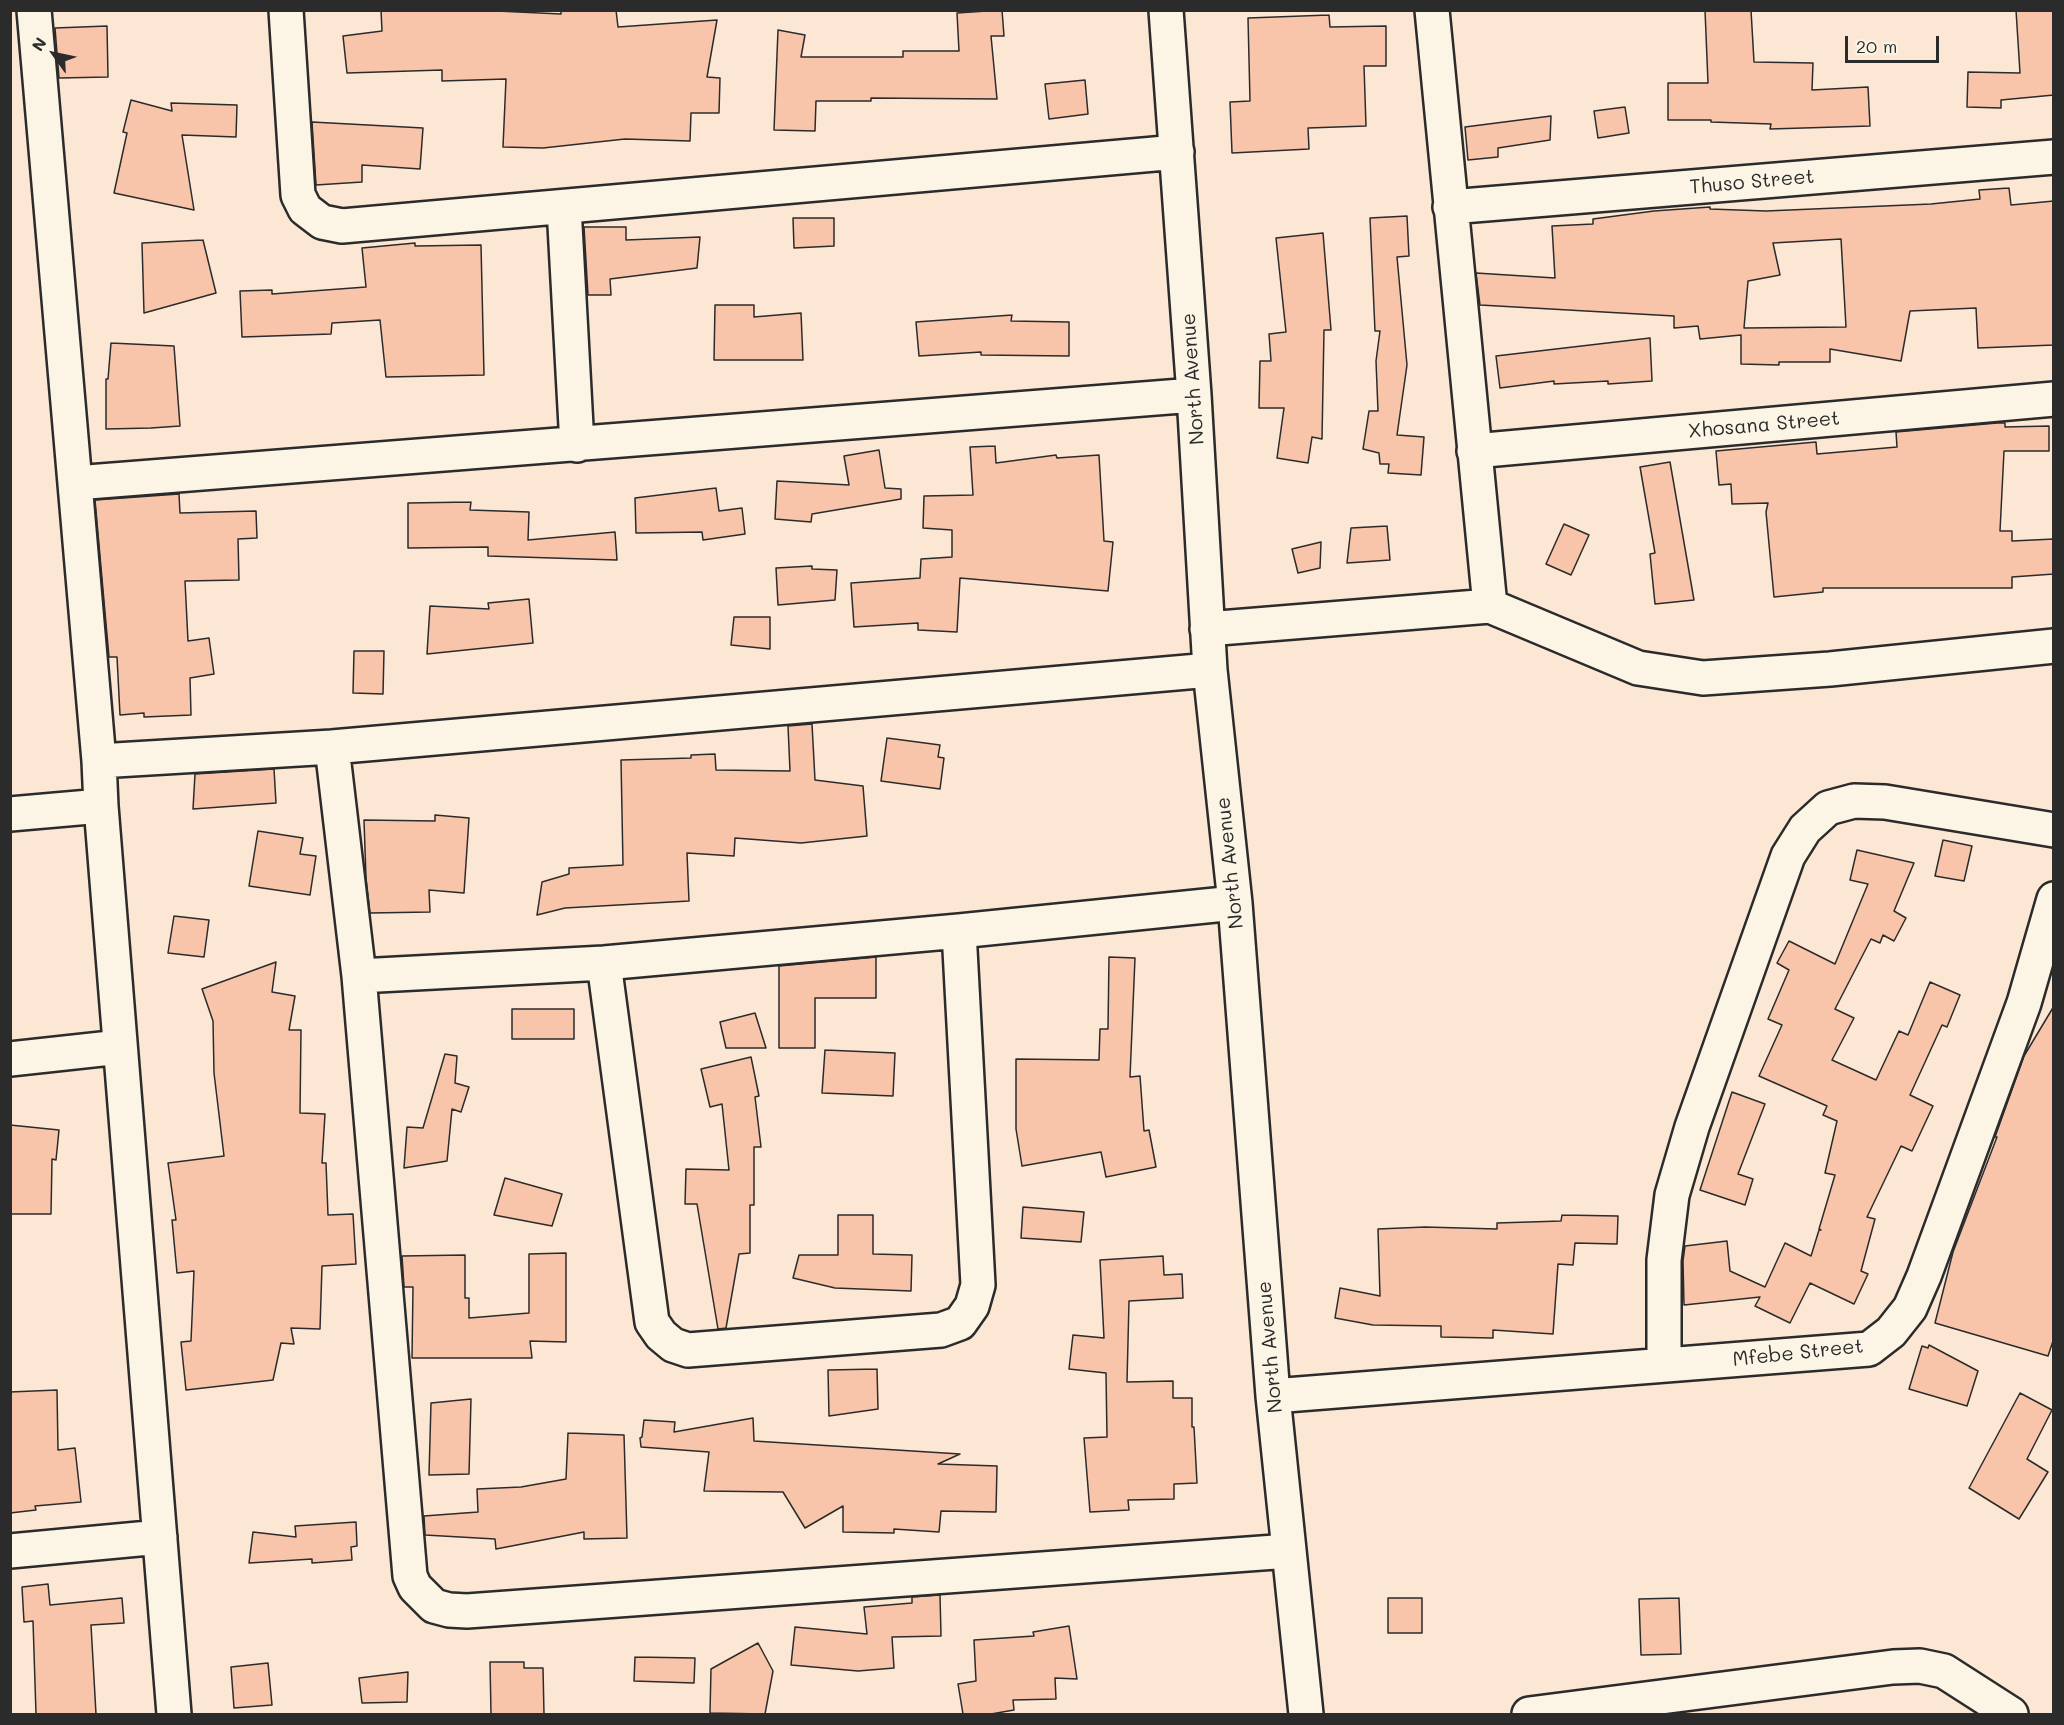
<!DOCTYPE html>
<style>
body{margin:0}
#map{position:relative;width:2064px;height:1725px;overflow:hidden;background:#fbe7d3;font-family:Mali,sans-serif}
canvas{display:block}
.frame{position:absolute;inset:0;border:12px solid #2b2b2b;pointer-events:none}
.north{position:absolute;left:24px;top:24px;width:60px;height:60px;-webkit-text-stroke:4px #fcf5e5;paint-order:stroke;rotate:303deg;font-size:16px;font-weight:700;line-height:24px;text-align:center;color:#2b2b2b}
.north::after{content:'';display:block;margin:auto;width:21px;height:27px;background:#2b2b2b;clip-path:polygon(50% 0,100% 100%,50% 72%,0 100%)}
.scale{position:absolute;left:1845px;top:36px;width:94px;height:27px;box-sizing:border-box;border:3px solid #2b2b2b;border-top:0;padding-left:8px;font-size:18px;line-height:21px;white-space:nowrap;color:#2b2b2b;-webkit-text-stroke:4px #fcf5e5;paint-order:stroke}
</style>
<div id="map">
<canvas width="2064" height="1725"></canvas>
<div class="frame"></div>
<div class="north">N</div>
<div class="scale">20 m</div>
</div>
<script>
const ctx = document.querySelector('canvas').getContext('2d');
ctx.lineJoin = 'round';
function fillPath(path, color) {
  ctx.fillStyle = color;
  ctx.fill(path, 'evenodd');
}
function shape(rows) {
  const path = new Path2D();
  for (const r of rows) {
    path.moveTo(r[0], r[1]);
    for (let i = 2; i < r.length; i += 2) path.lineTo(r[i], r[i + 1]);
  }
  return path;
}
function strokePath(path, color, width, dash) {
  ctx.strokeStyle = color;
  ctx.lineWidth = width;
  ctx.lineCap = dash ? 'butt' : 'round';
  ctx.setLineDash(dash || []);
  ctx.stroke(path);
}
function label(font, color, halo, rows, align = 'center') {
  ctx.font = font + ' Mali,sans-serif';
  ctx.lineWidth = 4.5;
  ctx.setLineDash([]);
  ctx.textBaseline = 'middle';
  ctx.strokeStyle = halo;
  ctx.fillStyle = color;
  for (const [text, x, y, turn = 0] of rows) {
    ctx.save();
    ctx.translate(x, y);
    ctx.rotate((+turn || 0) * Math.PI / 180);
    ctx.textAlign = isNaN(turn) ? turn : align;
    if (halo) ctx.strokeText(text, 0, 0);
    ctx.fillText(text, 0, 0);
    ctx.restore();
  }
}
const building = shape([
 [381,10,475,10,561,14,561,10,616,10,618,27,717,20,707,77,720,78,719,113,691,113,690,141,625,139,543,148,503,147,506,79,442,81,442,70,347,73,343,36,382,31,381,10],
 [1002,10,1004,36,991,36,997,99,871,98,871,101,816,101,815,131,774,130,778,30,805,35,801,57,903,57,903,51,959,51,957,13,1002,10],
 [1705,10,1751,10,1754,62,1813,63,1812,90,1868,87,1870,126,1770,129,1771,124,1711,122,1711,120,1668,120,1668,83,1708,83,1705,10],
 [2016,10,2054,10,2054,95,2001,100,2001,108,1967,107,1968,72,2020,73,2016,10],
 [1329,15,1330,27,1386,26,1386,66,1364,66,1366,126,1308,128,1309,149,1232,153,1230,102,1250,101,1248,18,1329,15],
 [107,26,108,77,59,78,55,28,107,26],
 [1085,80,1088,114,1049,119,1045,84,1085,80],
 [131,100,172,111,171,103,237,105,236,137,182,135,194,210,114,193,127,133,123,132,131,100],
 [1625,107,1629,133,1598,138,1594,111,1625,107],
 [1551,116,1550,140,1498,148,1498,157,1468,160,1465,127,1551,116],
 [312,122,423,128,420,169,362,165,362,182,316,185,312,122],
 [2009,188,2011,205,2054,201,2054,345,1978,348,1976,308,1910,311,1901,361,1830,349,1830,362,1779,362,1779,365,1741,364,1741,335,1700,339,1698,326,1674,328,1674,316,1480,305,1476,273,1555,278,1552,226,1593,224,1593,219,1654,211,1710,207,1710,209,1766,211,1931,204,1980,199,1979,190,2009,188],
 [1841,239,1846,327,1744,328,1748,281,1780,275,1773,243,1841,239],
 [1407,216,1409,256,1397,257,1407,365,1397,435,1424,437,1421,475,1388,473,1389,464,1380,464,1379,453,1363,449,1369,411,1378,411,1376,361,1380,331,1375,331,1370,218,1407,216],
 [793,218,834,218,834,246,794,248,793,218],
 [584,227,626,227,626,240,700,237,697,268,610,279,611,295,588,295,584,227],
 [1323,233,1331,330,1324,330,1322,439,1312,437,1308,463,1277,458,1284,408,1259,408,1260,361,1271,361,1269,334,1286,332,1276,238,1323,233],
 [203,240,216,293,144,313,142,243,203,240],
 [415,243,415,246,481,245,484,375,386,377,380,320,332,323,331,334,242,337,240,291,272,290,272,294,366,287,362,248,415,243],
 [715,305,754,305,754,317,801,313,803,360,714,360,715,305],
 [1012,315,1011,321,1069,322,1069,356,981,355,981,352,919,356,916,322,1012,315],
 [1650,338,1652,381,1608,384,1608,381,1554,384,1554,381,1500,388,1496,356,1650,338],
 [111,343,174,346,180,426,151,428,106,429,106,379,108,379,111,343],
 [1997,423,2005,423,2005,427,2049,426,2049,451,2004,451,2000,531,2012,531,2012,541,2054,539,2054,574,2012,577,2012,588,1823,588,1823,592,1774,597,1766,512,1768,503,1732,504,1731,484,1719,485,1716,451,1816,442,1817,454,1897,447,1896,432,1997,423],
 [995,446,996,463,1056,455,1057,458,1099,455,1104,541,1113,542,1108,591,960,578,957,632,918,630,918,623,854,627,851,583,920,578,921,559,952,557,952,530,923,528,924,496,973,495,970,447,995,446],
 [879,450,885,488,901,489,901,499,812,514,811,522,775,519,777,481,849,485,844,456,879,450],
 [1670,462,1694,600,1655,604,1650,554,1655,553,1640,467,1670,462],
 [716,488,719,511,742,508,745,534,703,540,702,532,636,533,635,498,716,488],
 [179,494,180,513,256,511,257,538,238,539,239,580,185,581,188,641,209,638,214,674,190,678,191,715,144,717,144,713,120,715,117,657,109,657,95,500,179,494],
 [471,502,470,510,529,512,528,540,615,532,617,560,488,556,488,547,408,548,408,503,471,502],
 [1564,524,1589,535,1571,575,1546,564,1564,524],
 [1387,526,1390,560,1347,563,1351,528,1387,526],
 [1321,542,1320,568,1298,573,1292,549,1321,542],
 [812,566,812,569,837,570,835,600,778,605,776,568,812,566],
 [529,599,533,643,427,654,430,606,489,609,488,603,529,599],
 [734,617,770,617,770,649,731,645,734,617],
 [354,651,384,651,383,694,353,693,354,651],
 [812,724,815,780,863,786,867,836,801,843,735,838,734,856,687,853,689,901,565,908,537,915,542,882,569,874,569,868,623,865,621,760,691,758,691,755,715,754,716,770,790,771,788,726,812,724],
 [887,738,940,745,938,757,944,758,940,789,881,781,887,738],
 [274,769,276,803,193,809,195,774,274,769],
 [435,815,469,818,464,893,429,890,430,912,370,913,366,878,364,820,435,821,435,815],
 [258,831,303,838,300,854,316,856,310,895,249,886,258,831],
 [1943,840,1972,846,1964,881,1935,876,1943,840],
 [1857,850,1914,863,1894,911,1906,918,1894,941,1883,935,1880,943,1871,939,1835,1009,1854,1018,1832,1060,1876,1080,1899,1031,1908,1035,1930,982,1960,995,1947,1027,1942,1025,1910,1095,1933,1106,1912,1151,1901,1146,1867,1217,1875,1219,1861,1271,1868,1274,1854,1304,1810,1283,1790,1323,1755,1306,1760,1297,1684,1305,1683,1261,1685,1246,1727,1241,1730,1271,1765,1287,1785,1243,1811,1256,1819,1230,1821,1230,1819,1229,1835,1175,1825,1173,1837,1121,1823,1115,1827,1106,1759,1076,1782,1025,1768,1019,1789,970,1777,963,1789,941,1835,964,1868,884,1850,880,1857,850],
 [174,916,209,920,204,957,168,953,174,916],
 [876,957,876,998,815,998,815,1048,779,1048,779,966,876,957],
 [1109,957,1135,958,1130,1077,1140,1076,1144,1131,1149,1130,1156,1167,1106,1177,1101,1152,1022,1166,1016,1129,1016,1059,1099,1060,1100,1029,1108,1029,1109,957],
 [276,962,272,992,295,996,289,1030,301,1030,300,1113,325,1114,322,1163,326,1163,328,1215,353,1214,356,1264,322,1266,320,1329,291,1328,294,1344,281,1343,273,1380,186,1390,181,1342,191,1341,194,1271,177,1273,172,1220,176,1220,168,1163,224,1156,214,1073,213,1021,202,989,276,962],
 [2054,1006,2054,1338,2048,1356,1935,1323,1953,1252,1997,1137,1995,1137,2024,1056,2054,1006],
 [512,1009,574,1009,574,1039,512,1039,512,1009],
 [755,1013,766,1048,726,1048,720,1022,755,1013],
 [825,1050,895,1053,893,1096,822,1093,825,1050],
 [445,1054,457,1056,455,1083,469,1087,461,1112,452,1109,447,1161,404,1168,407,1127,423,1128,445,1054],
 [751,1057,759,1096,755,1097,761,1147,754,1147,754,1205,750,1205,750,1253,739,1254,726,1328,718,1329,697,1204,685,1204,686,1169,729,1170,722,1104,710,1107,701,1069,751,1057],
 [1732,1092,1765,1104,1738,1174,1753,1179,1745,1205,1700,1190,1732,1092],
 [10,1125,59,1130,56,1160,52,1159,51,1214,10,1214,10,1125],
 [505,1178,562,1194,552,1226,494,1215,505,1178],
 [1023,1207,1084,1212,1081,1242,1021,1238,1023,1207],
 [838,1215,873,1215,873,1254,912,1255,911,1291,835,1288,793,1278,799,1255,838,1255,838,1215],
 [1562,1215,1618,1216,1617,1244,1575,1243,1573,1265,1558,1264,1553,1334,1493,1330,1493,1338,1441,1337,1441,1326,1373,1325,1335,1318,1340,1288,1380,1296,1378,1229,1425,1227,1497,1229,1497,1223,1561,1221,1562,1215],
 [566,1253,566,1342,530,1341,532,1358,412,1358,413,1287,404,1287,402,1256,465,1255,465,1298,469,1298,469,1318,529,1313,529,1254,566,1253],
 [1163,1256,1164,1275,1182,1274,1183,1298,1129,1301,1127,1382,1173,1381,1173,1398,1192,1398,1192,1427,1194,1427,1197,1483,1174,1484,1174,1499,1128,1500,1129,1510,1090,1512,1084,1438,1107,1437,1106,1373,1069,1369,1073,1335,1104,1338,1100,1260,1163,1256],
 [1929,1345,1978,1371,1967,1406,1909,1389,1922,1346,1928,1348,1929,1345],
 [877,1369,878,1409,829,1416,828,1370,877,1369],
 [57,1390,58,1450,75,1448,81,1502,35,1506,36,1510,10,1513,10,1392,57,1390],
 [2020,1393,2052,1410,2027,1459,2048,1472,2019,1519,1969,1488,2020,1393],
 [471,1399,469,1474,429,1475,431,1403,471,1399],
 [753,1418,754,1441,960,1454,938,1464,997,1466,996,1512,941,1511,939,1532,894,1529,894,1533,843,1532,843,1506,805,1528,783,1492,704,1491,709,1452,641,1447,640,1438,642,1437,644,1420,675,1422,674,1432,753,1418],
 [568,1433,624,1435,627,1538,584,1539,584,1532,496,1549,495,1539,425,1535,424,1516,478,1512,477,1489,521,1487,566,1479,568,1433],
 [356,1522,357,1546,351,1547,352,1560,312,1563,312,1559,249,1563,253,1532,296,1537,295,1526,356,1522],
 [48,1584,50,1605,122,1598,124,1623,91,1625,96,1714,36,1714,33,1621,24,1622,22,1587,48,1584],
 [940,1595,941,1636,892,1637,894,1668,858,1671,791,1665,795,1627,867,1634,864,1607,912,1603,912,1597,940,1595],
 [1388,1598,1422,1598,1422,1633,1388,1633,1388,1598],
 [1679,1598,1681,1654,1641,1655,1639,1599,1679,1598],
 [1069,1626,1077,1679,1055,1678,1056,1699,1013,1700,1014,1710,991,1714,963,1714,958,1684,976,1681,974,1640,1034,1636,1033,1632,1069,1626],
 [758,1643,773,1671,765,1714,710,1713,711,1669,758,1643],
 [635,1657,695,1658,694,1683,634,1681,635,1657],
 [490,1662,524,1662,524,1668,543,1668,544,1714,491,1714,490,1662],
 [268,1663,272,1705,234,1708,231,1667,268,1663],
 [408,1672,407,1702,362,1703,359,1678,408,1672]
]);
const minor = shape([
 [34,10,99,761,101,806,174,1714],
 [286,10,298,195,305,209,322,222,342,226,1177,152],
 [1166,10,1194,395,1210,670,1235,903,1273,1396,1306,1714],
 [1432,10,1490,606,1638,668,1703,678,1830,669,2054,646],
 [564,207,577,445],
 [1450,207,2054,157],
 [1474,451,2054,399],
 [75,483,1194,395],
 [1207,629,1490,606],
 [332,747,359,976,410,1576,415,1587,434,1606,449,1610,467,1611,1289,1551],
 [99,761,332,747,1210,670],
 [10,814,101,806],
 [604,963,652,1322,661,1335,673,1345,688,1350,941,1330,960,1323,972,1306,978,1285,959,931],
 [359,976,604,963,959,931,1235,903],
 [10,1059,120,1047],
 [1664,1365,1664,1260,1672,1195,1692,1127,1788,856,1805,829,1828,808,1854,801,1885,802,2054,830],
 [1273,1396,1869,1349,1891,1332,1910,1308,1924,1276,2024,1003,2054,899],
 [10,1551,160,1537],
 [1529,1714,1893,1667,1920,1666,1944,1671,2011,1714]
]);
const streetNames = [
 ["Thuso Street",1752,182,-5],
 ["North Avenue",1193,379,-94],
 ["Xhosana Street",1764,425,-5],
 ["North Avenue",1230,863,-96],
 ["North Avenue",1270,1347,-95],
 ["Mfebe Street",1798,1353,-6]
];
fillPath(building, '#f9c5aa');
strokePath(building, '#2b2b2b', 1.5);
strokePath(minor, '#2b2b2b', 38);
strokePath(minor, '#fcf5e5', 33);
label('20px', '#2b2b2b', '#fcf5e5', streetNames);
</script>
